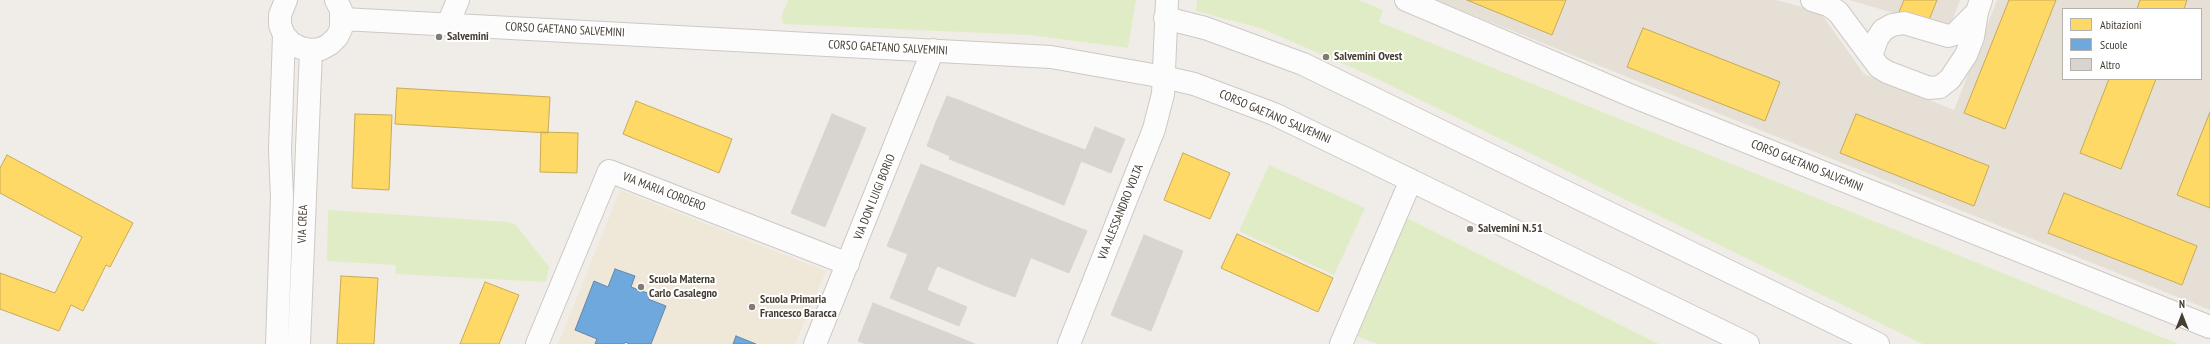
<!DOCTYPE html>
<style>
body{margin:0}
#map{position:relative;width:2210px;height:344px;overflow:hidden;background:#f0ede8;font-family:"PT Sans Narrow",sans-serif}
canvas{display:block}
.legend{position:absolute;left:2062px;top:8px;width:140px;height:72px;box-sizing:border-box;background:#fff;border:1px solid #b5b2ae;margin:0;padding:5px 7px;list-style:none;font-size:12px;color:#463e34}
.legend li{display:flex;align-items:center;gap:8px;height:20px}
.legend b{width:20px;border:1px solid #b5b2ae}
.north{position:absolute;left:2162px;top:296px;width:40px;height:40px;-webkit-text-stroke:3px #fff;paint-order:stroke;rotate:0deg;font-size:11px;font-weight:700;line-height:16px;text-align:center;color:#463e34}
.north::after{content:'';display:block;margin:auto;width:14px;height:18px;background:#463e34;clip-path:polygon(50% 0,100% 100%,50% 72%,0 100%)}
</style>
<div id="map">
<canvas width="2210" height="344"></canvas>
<ul class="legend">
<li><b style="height:11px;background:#ffd966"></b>Abitazioni</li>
<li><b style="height:11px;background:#6fa8dc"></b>Scuole</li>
<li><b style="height:11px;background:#d8d4cf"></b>Altro</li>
</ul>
<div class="north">N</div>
</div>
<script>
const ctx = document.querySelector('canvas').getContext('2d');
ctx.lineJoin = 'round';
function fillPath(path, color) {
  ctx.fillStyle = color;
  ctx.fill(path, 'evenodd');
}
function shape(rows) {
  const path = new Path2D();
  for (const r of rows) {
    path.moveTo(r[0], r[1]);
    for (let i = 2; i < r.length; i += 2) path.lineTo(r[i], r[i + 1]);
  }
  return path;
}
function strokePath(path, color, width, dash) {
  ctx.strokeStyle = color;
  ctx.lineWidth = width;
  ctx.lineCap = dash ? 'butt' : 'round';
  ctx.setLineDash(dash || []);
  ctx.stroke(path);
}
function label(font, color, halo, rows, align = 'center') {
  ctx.font = font + ' "PT Sans Narrow",sans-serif';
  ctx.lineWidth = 4;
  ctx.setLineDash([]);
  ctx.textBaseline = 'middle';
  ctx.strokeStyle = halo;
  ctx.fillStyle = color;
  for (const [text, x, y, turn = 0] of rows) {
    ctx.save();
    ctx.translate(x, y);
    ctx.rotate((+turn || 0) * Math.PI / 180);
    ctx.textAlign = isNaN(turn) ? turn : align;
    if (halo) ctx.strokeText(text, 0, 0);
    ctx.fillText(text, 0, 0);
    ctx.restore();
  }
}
const residential = shape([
 [1435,0,1776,0,1820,12,1864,74,1954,110,1997,0,2210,0,2210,310],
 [2063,9,2201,9,2201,79,2063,79],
 [1849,0,1960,0,1949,29]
]);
const education = shape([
 [620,190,826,271,795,344,558,344]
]);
const green = shape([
 [788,0,1136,0,1128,48,1030,35,784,24,781,18],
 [1197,0,1359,0,1383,10,1379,22,2179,344,1923,344,1371,76,1263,29,1196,11],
 [1269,165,1365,208,1334,275,1239,231],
 [328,210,508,222,516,225,549,267,546,282,395,274,396,265,327,261],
 [1407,218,1659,344,1377,344,1357,336]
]);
const homes = shape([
 [1467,0,1566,0,1552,35,1467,0],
 [1904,0,1937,0,1929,20,1899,12,1904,0],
 [2009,0,2056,0,2005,129,1964,113,2009,0],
 [2140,0,2187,0,2184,9,2137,9,2140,0],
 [1643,28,1780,82,1765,121,1627,67,1643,28],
 [2109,79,2156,79,2121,169,2080,153,2109,79],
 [397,88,550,97,548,133,395,124,397,88],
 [636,101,732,139,719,173,623,134,636,101],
 [2210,112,2210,208,2177,195,2210,112],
 [355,114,392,115,389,190,352,188,355,114],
 [1856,114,1989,166,1974,206,1840,153,1856,114],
 [541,132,578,133,577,173,540,172,541,132],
 [1183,153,1230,173,1210,219,1164,200,1183,153],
 [7,155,133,223,110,267,106,265,83,311,71,305,59,331,0,309,0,273,55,293,82,237,0,193,0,168,7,155],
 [2064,193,2197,246,2182,285,2048,233,2064,193],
 [1237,234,1333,278,1318,312,1221,268,1237,234],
 [341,276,378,278,374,344,337,344,341,276],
 [485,282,519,295,499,344,460,344,485,282]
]);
const schools = shape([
 [615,269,635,276,631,287,650,294,648,299,666,306,651,344,630,344,625,342,624,344,595,344,597,339,575,330,594,281,608,287,615,269],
 [736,336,756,344,733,344,736,336]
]);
const building = shape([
 [947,96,961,101,950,127,936,122,947,96],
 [961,101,1030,129,1019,155,950,127,961,101],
 [832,114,866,128,825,227,791,213,832,114],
 [936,122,960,131,950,156,927,146,936,122],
 [1095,127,1125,139,1111,173,1081,161,1095,127],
 [1030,129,1085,150,1075,177,1019,155,1030,129],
 [960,131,988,143,977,170,949,159,960,131],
 [988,143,1075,177,1064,205,977,170,988,143],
 [921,164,951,176,918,258,887,246,921,164],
 [951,176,1087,231,1069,273,1002,246,986,286,918,258,951,176],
 [1144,235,1183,251,1151,331,1111,315,1144,235],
 [1002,246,1031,257,1015,297,986,286,1002,246],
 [908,254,937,266,927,290,967,307,959,326,890,298,908,254],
 [873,303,948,333,943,344,866,344,858,341,873,303],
 [948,333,975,344,943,344,948,333]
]);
const minor = shape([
 [286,0,280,15,280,25,284,35,291,43,301,48,311,50,321,49,330,44,337,37,341,29,341,10,336,0],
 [1406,0,1632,96,2210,327],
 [1812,0,1828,5,1838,12,1879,67,1887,72,1929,88,1940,87,1950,79,1966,55,1973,37,1977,12,1981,0],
 [1165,18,1205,28,1303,64,1878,344],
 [343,19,1051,57,1164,77,1194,84,1274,114,1748,344],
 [448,24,458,0],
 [1871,56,1877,39,1883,30,1892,25,1904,23,1948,36,1955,34,1977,12],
 [277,344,282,197,280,151,284,35],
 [299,344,311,50],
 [537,344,609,171,848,264],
 [815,344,933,50],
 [1069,344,1154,129,1163,94,1167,0],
 [1341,344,1411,180]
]);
const markers = [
 [439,37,4,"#827b73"],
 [1326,57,4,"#827b73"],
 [1470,229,4,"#827b73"],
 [641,287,4,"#827b73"],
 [752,307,4,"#827b73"]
];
const streetNames = [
 ["CORSO GAETANO SALVEMINI",565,30,3],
 ["CORSO GAETANO SALVEMINI",888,48,3],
 ["CORSO GAETANO SALVEMINI",1275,117,23],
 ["CORSO GAETANO SALVEMINI",1807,166,22],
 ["VIA MARIA CORDERO",664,192,21],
 ["VIA DON LUIGI BORIO",875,197,-68],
 ["VIA ALESSANDRO VOLTA",1121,212,-68],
 ["VIA CREA",303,224,-88]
];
const poiNames = [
 ["Salvemini",447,37],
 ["Salvemini Ovest",1334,57],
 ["Salvemini N.51",1478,229],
 ["Scuola Materna",649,280],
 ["Carlo Casalegno",649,294],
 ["Scuola Primaria",760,300],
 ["Francesco Baracca",760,314]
];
fillPath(residential, '#e5dfd5');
fillPath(education, '#efe8d9');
fillPath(green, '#e0ecc5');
fillPath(homes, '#ffd966');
strokePath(homes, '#c8aa57', 1);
fillPath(schools, '#6fa8dc');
strokePath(schools, '#6388aa', 1);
fillPath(building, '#d8d4cf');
strokePath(building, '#d8d4ce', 1);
strokePath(minor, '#cdc9c4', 24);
strokePath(minor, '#fdfcfc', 22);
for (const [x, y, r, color] of markers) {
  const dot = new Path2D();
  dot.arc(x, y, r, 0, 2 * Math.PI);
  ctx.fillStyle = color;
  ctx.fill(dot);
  strokePath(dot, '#fff', 1.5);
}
label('12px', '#463e34', '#fff', streetNames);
label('bold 12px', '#463e34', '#fff', poiNames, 'left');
</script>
